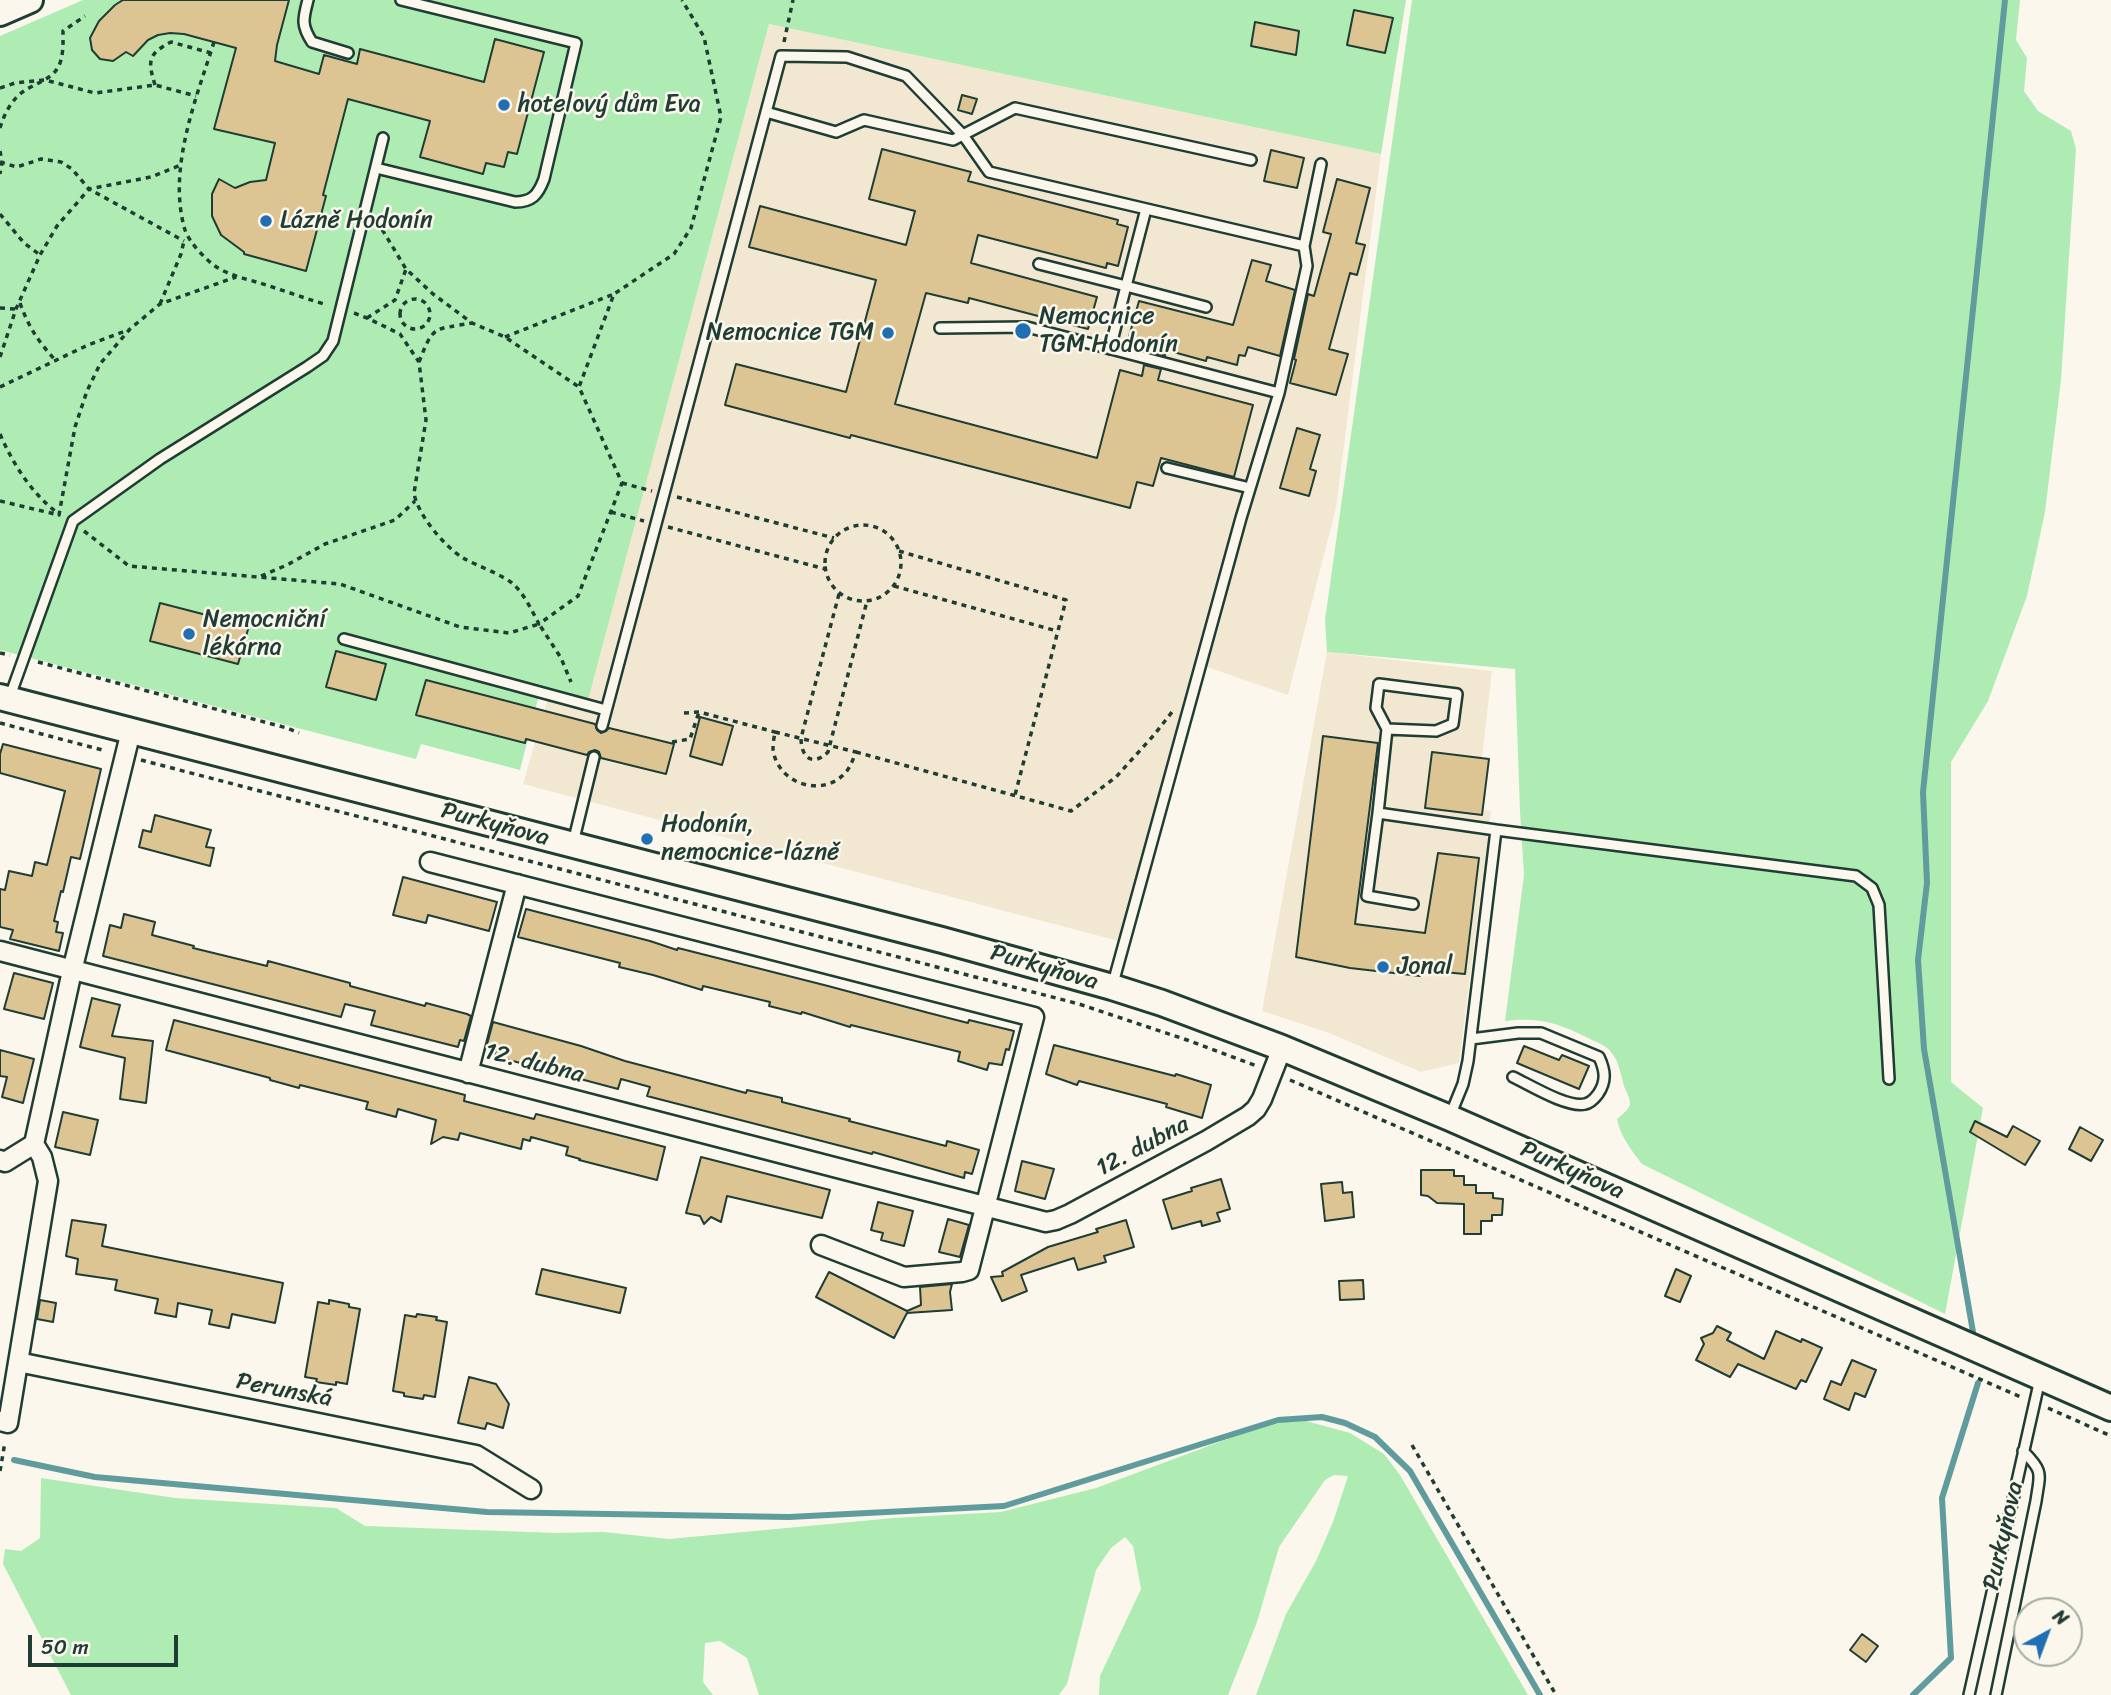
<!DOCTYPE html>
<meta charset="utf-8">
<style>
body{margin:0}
#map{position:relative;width:2111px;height:1695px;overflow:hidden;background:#fbf7ec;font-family:Sriracha,sans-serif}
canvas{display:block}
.north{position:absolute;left:2013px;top:1597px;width:70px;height:70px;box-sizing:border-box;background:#fbf7ec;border:2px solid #a3ada2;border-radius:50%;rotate:41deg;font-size:19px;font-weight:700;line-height:28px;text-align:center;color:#1f3d34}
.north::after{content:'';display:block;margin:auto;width:24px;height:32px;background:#1f6fb2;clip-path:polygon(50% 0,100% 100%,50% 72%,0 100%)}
.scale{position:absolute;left:28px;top:1635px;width:150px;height:32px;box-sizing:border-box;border:4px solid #1f3d34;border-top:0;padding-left:9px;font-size:21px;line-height:24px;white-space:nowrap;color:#1f3d34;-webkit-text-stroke:5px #fbf7ec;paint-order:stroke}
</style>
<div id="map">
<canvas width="2111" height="1695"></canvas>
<div class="north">N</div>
<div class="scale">50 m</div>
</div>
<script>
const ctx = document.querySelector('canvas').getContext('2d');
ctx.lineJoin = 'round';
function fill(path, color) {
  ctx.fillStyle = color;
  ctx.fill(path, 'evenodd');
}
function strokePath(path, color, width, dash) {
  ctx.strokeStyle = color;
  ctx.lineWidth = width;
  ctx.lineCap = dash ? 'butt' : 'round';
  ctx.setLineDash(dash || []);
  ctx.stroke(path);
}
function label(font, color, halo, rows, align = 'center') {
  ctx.font = font + ' Sriracha,sans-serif';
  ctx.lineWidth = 5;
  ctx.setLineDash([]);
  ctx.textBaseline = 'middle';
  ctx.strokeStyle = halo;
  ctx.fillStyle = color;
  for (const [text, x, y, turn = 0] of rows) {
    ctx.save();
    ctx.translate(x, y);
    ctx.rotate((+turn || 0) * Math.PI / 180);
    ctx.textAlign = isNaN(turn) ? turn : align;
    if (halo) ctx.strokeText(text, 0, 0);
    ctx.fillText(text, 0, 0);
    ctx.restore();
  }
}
fill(new Path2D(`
 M769,24l612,130 -45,354 -48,187 -81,-28 -77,277 -607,-160 38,-131 37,9z
 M1327,652l165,19 -10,87 7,1 -6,51 8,1 -32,252 -38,9 -92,-39 -67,-22z`), '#f2e8d1');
fill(new Path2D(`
 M83,0h1323l-25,154 -612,-130 -184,687 -47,-12 -18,71 -99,-26 -5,15 -416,-109v-614z
 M1412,0h608l-4,40 11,18 -3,33 14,20 33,20 5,18 -15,231 -16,132 -18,84 -39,105 -37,61v320l32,26 -38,206 -303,-150c-10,-13 -22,-28 -25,-45 4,-4 9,-7 12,-12 4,-7 -5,-17 -6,-25 -3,-11 -5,-22 -12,-30 -5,-7 -15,-10 -23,-14 -30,-15 -49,-21 -83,-17l19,-146 -4,-64 -5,-142 -188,-17 -2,-32z
 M1306,1421l44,12 34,21 16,21 128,220h-272l30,-81 30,-53 17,-39 15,-46 -14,-1 -9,5 -46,67 -22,75 -29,73h-129l1,-19 41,-87 -8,-43 -8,-9 -14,11 -15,22 -29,114 -8,11h-300l-12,-37 -27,-17 -15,2 -2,39 10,13h-642l-68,-131 2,-15 16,2 19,-13 1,-60 134,20 161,10 29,18 191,7 48,-1 65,7 225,-21 107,-6 95,-24 177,-66z`), '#afecb3');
strokePath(new Path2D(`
 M1973,1332l-49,-283 -6,-89 9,-77 -4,-91 82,-792
 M14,1460l81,17 392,35 302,5 215,-11 274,-86 44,-3 23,6 30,14 35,34 130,224
 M1913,1695l38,-37 -9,-160 36,-115`), '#609c9e', 6);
const building = new Path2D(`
 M123,0h166l-12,45 -2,16 44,13 5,-19 33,9 3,-15 124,33 11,-43 49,13 -27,102 -9,-2 -4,15 -18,-4 -3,11 -63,-17 10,-36 -82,-22 -25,96 3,1 -20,75 -62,-17v-2l-23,-17 -9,-19v-22l7,-15 16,9 15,-6 16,-2 9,-37 -61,-14 22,-81 -52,-14 -14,-1 -12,2 -10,5 -15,16 -7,-4 -13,9 -13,-2 -8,-9 -2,-12 9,-17 16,-16z
 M1354,10l39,8 -8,35 -38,-8z
 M1255,22l44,9 -3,24 -45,-9z
 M962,95l15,4 -5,15 -14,-4z
 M882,149l89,23 -3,9 150,39 -1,4 11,3 -10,39 -11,-3 -1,5 -128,-33 -7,28 126,34 -9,32 -119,-31 -1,5 -42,-10 -31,111 202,54 23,-88 22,6 2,-11 17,4 -3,11 95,25 -19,72 -73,-19 -8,28 -16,-4 -7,26 -279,-73 -1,3 -125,-33 11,-41 110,28 30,-112 -127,-33 11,-41 146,39 9,-34 -46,-12z
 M1271,150l33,8 -7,30 -33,-7z
 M1337,179l33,9 -14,55 9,2 -8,30 -7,-2 -21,76 19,5 -12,41 -46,-12 6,-23 -2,-1 14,-65 6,2 17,-62 -8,-2z
 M1252,260l19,5 -5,16 29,9 -15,66 -32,-9 -3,9 -6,-1 -2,10 -30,-8 -1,4 -40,-11 -1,6 -17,-5 1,-6 -21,-5 11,-39 94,24z
 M1297,428l23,7 -10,34 6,2 -7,25 -29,-8z
 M160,603l89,23 -11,38 -88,-23z
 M336,651l50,13 -10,36 -50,-13z
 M426,680l169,44 2,6 4,3 5,-2 3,-3 65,16 -8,30 -65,-16 -2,-6 -4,-2 -6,2 -2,3 -61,-16 -1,4 -109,-28z
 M700,717l33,9 -11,39 -32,-9z
 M1323,736l55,7 -23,181 70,9 13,-80 41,5 -14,116 -44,-4 -1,6 -70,-8 -54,-11z
 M3,744l98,25 -21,90 -9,-2 -8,35 -2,-1 -7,30 4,1 -2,10 7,1 -4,18 -49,-12 3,-9 -13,-3v-38l5,1 4,-19 23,5 3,-14 12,3 18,-74 -65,-18v-19z
 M1432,752l57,7 -7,56 -57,-7z
 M155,815l56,15 -5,17 8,1 -4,18 -71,-19 4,-17 8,2z
 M403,877l94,25 -8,29 -61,-16 -2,8 -33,-8z
 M526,909l124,32 27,9 1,-2 150,38 101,27 39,10 1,-3 45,11 -5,19 -3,-1 -4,16 -13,-2 -2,7 -29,-9 2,-9 -109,-27 -1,2 -48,-15 -1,2 -32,-8 1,-4 -67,-16 -1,4 -49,-15 -34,-8 1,-4 -102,-26z
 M124,914l31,8 -3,13 42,11 -1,2 74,18 1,-5 82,22v3l75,20 1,-3 41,11 4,2 -7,25 -4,-1 -2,7 -87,-22 4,-14 -30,-7 -4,13 -238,-61 7,-31 11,3z
 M14,973l39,10 -9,36 -40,-10z
 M92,998l28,7 -8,31 41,5 -7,62 -26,-4 5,-41 -45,-11z
 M174,1020l291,75 -1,6 70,18 2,-5 129,33 -8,33 -78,-20 1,-1 -14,-4 2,-8 -37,-10 -1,4 -7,-2 -2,10 -61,-16 -2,7 -15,-3 -12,7 5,-24 -38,-11 -2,8 -30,-8 2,-7 -68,-17 -1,3 -29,-8v-2l-104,-28z
 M493,1022l88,24 44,15 121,32 1,-3 35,8v4l68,17 -1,2 97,25 1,-5 32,9 -7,24 -7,-2 -1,6 -91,-26 -1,2 -27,-7 -198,-51 3,-9 -29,-8 -3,10 -124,-33 2,-6 -10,-2z
 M1054,1045l121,31 1,-2 35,11 -9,33 -36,-11 1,-3 -88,-23 -2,4 -31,-11z
 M1524,1046l35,14 3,-5 27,11 -10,23 -62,-26z
 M0,1050l34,9 -11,44 -21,-6 5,-20 -7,-1z
 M63,1112l35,8 -8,35 -35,-8z
 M1975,1121l32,16 6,-11 27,15 -15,24 -55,-33z
 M2080,1127l23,13 -12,21 -22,-12z
 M701,1157l129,33 -8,28 -95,-22 -6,26 -10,-5 -7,7 -4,-8 -14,-3z
 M1022,1161l32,8 -9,30 -30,-8z
 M1421,1170h33v6h10v9h12v8h17v5l10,1 -1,16h-10v6h-11v13h-17v-30l-27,-1 -9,-7 -7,-1z
 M1221,1179l9,30 -13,4 3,8 -18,5 -1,-5 -29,8 -9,-29 29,-9 -1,-3z
 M1342,1182l1,11 9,-1 2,25 -29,4 -4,-37z
 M878,1202l35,9 -9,35 -23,-6 2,-7 -12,-3z
 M948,1219l21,6 -9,32 -21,-5z
 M72,1220l34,5 -4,21 181,37 -8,40 -43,-9 -3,14 -20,-4 3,-14 -34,-7 -2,14 -21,-4 3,-14 -43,-9 2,-10 -41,-6 2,-15 -12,-3z
 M1126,1220l8,27 -30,9 2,6 -28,8 -4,-12 -53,17 6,16 -25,10 -11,-24 12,-1 -1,-4 46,-25 50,-15 -2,-3z
 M542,1269l84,19 -6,25 -84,-19z
 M1676,1269l15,7 -11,26 -15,-6z
 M829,1272l78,39 14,-6 -1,-18 32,-3 -2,8 2,18 -45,3 -13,25 -78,-41z
 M1363,1280l1,19 -24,1 -1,-19z
 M40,1300l16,3 -3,19 -16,-3z
 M329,1300l20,4v3l11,2 -13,75 -11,-2v3l-20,-3 1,-3 -12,-2 13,-75 11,2z
 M417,1314l20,3 -1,3 11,2 -12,75 -11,-2 -1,4 -19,-3v-3l-11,-2 12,-76 11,2z
 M1717,1326l14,7 -4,7 37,19 12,-28 25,11 1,-3 20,9 -16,34 -5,-2 -5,9 -58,-25 -8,13 -34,-17 8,-16 -3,-6 12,-5z
 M1852,1360l24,10 -11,27 -10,-4 -6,17 -25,-11 7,-18 10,4z
 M469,1377l27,7 13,20 -6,24 -16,-5 -2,6 -27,-6z
 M1862,1634l16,12 -12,16 -16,-12z`);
fill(building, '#ddc593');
strokePath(building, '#1f3d34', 2);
const lane = new Path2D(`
 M308,0c-5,19 -7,25 4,42l36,11
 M766,112l70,20 28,-12 89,20 62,-32 236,52
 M376,168l139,34c17,0 23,-7 29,-23l32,-136 -175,-43
 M1039,264l87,22 20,-77
 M940,328l87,-1 252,66 -38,125 -129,469
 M1110,349l16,-63 80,21
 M1279,393l28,-127 -3,-20
 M1167,468l83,20
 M344,639l262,71
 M9,699l64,-178 87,-62 147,-92 16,-11 10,-15 50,-203
 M602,726l179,-670 66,1 59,19 57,59 26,37 315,74 17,-82
 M1378,813l9,-84 49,2 17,-7 4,-30 -78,-10 -3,24 11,21
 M1496,830l360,46 16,12 7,17 10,174
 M573,843l21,-86
 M1413,904l-46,-8 11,-83 118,17 -28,231 -5,23 -13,32
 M1471,1039l47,-6h23l58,24c6,13 8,24 -1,37 -3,4 -7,9 -13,10 -18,4 -55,-19 -72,-27
 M1969,1695l71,-316
 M1996,1695l40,-194c4,-28 8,-29 -13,-50`);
const street = new Path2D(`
 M430,862l604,155 -65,253 -7,2 -58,5 -83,-32
 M0,951l1046,271 10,-2 14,-6 136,-73 42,-25 8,-7 6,-10 20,-51
 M468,1073l49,-189
 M34,1144l38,-173 59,-240
 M0,1160l5,2 29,-18 8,13 6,24 -40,242 -8,-2
 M18,1362l458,93 55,34`);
const secondary = new Path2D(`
 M0,13l30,-13
 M0,697l942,243 170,47 50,16 120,45 168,70 661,290`);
strokePath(lane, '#1f3d34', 14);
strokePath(street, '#1f3d34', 23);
strokePath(secondary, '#1f3d34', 30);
strokePath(new Path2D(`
 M214,42c-18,57 -47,128 -29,188 4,12 20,29 30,36 13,9 31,13 45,17 22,7 44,15 67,22
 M784,42l9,-42
 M155,85c-7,-23 -8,-31 16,-43l40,11
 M0,88l15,-5 30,-3 50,13 60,-8 41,11
 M0,128c4,-14 12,-29 24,-37 10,-7 26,-11 33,-22 7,-10 6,-27 6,-38l22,-15
 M0,151l2,11 -2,12
 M0,162l17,5 24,-8 20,3 11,7 17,20 95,52
 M0,214l24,29 16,12
 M377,221l29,48 27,25 39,29 33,14 74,50
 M400 314a15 15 0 1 1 30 0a15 15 0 1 1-30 0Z
 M20,303c9,25 18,38 36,58
 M160,304l21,-50 3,-13
 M0,308l15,1
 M354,313l13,5 33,16 19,28 7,58 -12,73c3,21 31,54 49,65 14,8 36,15 49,25 12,10 20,28 27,41l39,-28 44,-113 -43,-96 35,-93 60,-40 17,-26 30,-111 -17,-80 -22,-37
 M367,318l28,-18 11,-31
 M505,337l109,-43
 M0,357l16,-48 24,-54 17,-29 32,-37 62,-12 30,-12
 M419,362c15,-38 14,-32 53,-39
 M0,387l88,-42 40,-15
 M0,434c14,32 32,60 60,81
 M622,483l30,8
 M677,497l157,41
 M0,501l59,14 16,-88 12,-36 13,-27 30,-35 30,-25 76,-27
 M611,512l33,9
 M825 563a38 38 0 1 1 76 0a38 38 0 1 1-76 0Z
 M668,527l157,42
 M84,531l45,35 211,18 120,43 49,6 30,-9 22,34 10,24
 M899,551l167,49 -51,195
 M261,576l26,-11 38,-21 70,-24 20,-19
 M894,586l163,45
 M839,594l-38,144c0,20 12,29 27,14l39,-151
 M0,653l10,2
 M38,662l249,66 12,5
 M684,713l15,-1 76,20
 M0,723l106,28
 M775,732l81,20c-3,7 -5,14 -10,20 -23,27 -69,12 -73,-23 0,-5 1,-12 2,-17z
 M672,742l18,-3 9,-27
 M856,752l215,59 45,-34 38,-42 18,-23
 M141,760l938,244 108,36 70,26
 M1290,1080l731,317
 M2048,1408l63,28
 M1412,1445l144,250
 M0,1471l5,-29`), '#1f3d34', 3.5, [5, 5]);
strokePath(lane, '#fbf7ec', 9);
strokePath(street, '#fbf7ec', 18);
strokePath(secondary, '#fbf7ec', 24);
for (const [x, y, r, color] of [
 [504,105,7,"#1f6fb2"],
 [266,221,7,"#1f6fb2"],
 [1023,331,9,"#1f6fb2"],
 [888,333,7,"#1f6fb2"],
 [189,634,7,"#1f6fb2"],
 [647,839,7,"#1f6fb2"],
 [1383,967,7,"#1f6fb2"]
]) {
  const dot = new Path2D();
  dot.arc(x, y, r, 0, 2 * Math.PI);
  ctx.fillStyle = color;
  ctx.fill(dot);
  strokePath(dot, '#fbf7ec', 2.5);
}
label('24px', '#1f3d34', '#fbf7ec', [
 ["hotelový dům Eva",518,105],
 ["Lázně Hodonín",280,221],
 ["Nemocnice",1039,317],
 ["TGM Hodonín",1039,345],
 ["Nemocnice TGM",874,333,"right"],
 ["Nemocniční",203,620],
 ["lékárna",203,648],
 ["Hodonín,",661,825],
 ["nemocnice-lázně",661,853],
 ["Jonal",1397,967]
], 'left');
label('24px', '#1f3d34', '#fbf7ec', [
 ["Purkyňova",495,825,15],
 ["Purkyňova",1044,968,16],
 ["12. dubna",534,1064,14],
 ["12. dubna",1143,1147,-28],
 ["Purkyňova",1572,1171,24],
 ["Perunská",284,1391,11],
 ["Purkyňova",2004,1536,-77]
]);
</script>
